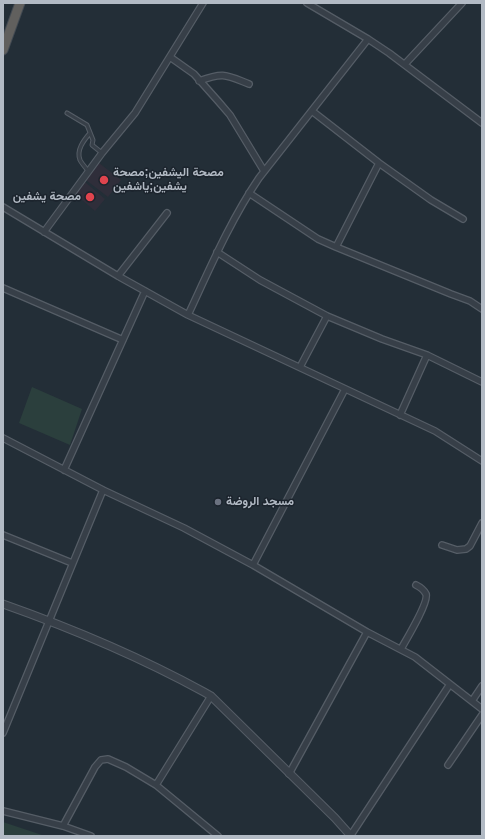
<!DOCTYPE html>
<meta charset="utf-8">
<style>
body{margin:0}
#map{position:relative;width:485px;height:839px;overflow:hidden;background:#232e37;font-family:Arial,sans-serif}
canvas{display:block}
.frame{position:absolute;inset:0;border:4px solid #b2bac4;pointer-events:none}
</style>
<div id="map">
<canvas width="485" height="839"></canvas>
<div class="frame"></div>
</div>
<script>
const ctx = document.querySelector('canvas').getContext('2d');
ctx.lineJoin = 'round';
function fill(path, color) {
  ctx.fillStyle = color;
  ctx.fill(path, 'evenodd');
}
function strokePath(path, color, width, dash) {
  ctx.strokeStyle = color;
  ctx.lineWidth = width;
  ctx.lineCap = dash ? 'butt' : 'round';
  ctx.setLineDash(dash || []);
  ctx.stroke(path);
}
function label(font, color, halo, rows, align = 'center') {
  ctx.font = font + ' Arial,Vazirmatn,sans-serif';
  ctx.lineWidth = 3;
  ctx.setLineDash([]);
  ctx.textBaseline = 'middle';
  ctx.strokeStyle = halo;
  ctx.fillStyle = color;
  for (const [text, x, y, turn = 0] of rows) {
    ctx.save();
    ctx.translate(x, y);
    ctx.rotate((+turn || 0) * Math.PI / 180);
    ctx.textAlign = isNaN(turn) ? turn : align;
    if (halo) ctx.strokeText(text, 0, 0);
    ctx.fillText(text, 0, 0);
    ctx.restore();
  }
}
fill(new Path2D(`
 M99,163l22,17 -13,17 -22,-17z
 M85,182l20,17 -10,12 -20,-17z`), '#2f2e3a');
fill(new Path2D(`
 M32,387l50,22 -12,36 -51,-22z
 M3,822l42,14h-42z`), '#2b3f3d');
const service = new Path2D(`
 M67,113l20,12 6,15 -1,5 10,8
 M88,171c-2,-3 -6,-7 -8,-11 -4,-10 4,-20 10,-27`);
const minor = new Path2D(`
 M307,3l61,36 21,14 93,70
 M170,57l24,17 24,27 12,14 34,56
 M405,64l57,-61
 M199,81c25,-9 27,-6 50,3
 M312,111l67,52 52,37 32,19
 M249,193l69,46 18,8 115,47 19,7 12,8
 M3,207l115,69 70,39 247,116 47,30
 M44,232l58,-79 33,-40 68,-110
 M336,247l43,-84
 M217,252l43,28 67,36 55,23 45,16 55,27
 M118,276l49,-63
 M3,288l120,52
 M188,315c22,-47 42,-94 71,-137l109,-139
 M300,367l27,-51
 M400,415l27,-60
 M3,438l100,52 81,38 69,37 114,67 48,25 67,52
 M64,470l81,-179
 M3,535l69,28
 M442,545l15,5 9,-1 4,-3 12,-23
 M253,565l92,-176
 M401,649c5,-9 28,-47 25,-55 -2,-4 -6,-7 -10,-9
 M472,701l10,-15
 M3,733l100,-243
 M448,765l34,-50
 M289,774l78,-142
 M156,785l55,-89
 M3,811l60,15 28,10
 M63,826l32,-59 6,-7 7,-1 18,8 30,18 62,51
 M351,835l99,-151`);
const tertiary = new Path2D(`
 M3,604c68,24 137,53 201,88l7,4 124,122 16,18`);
const trunk = new Path2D(`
 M3,50l17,-47`);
strokePath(service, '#555d66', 5);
strokePath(minor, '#555d66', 8);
strokePath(tertiary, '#555d66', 9);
strokePath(trunk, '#424a53', 11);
strokePath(service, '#373f48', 3);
strokePath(minor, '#373f48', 5.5);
strokePath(tertiary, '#373f48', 7);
strokePath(trunk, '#61605e', 9);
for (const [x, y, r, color] of [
 [104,180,5,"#e0444e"],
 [90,197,5,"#e0444e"],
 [218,502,4,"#6b7280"]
]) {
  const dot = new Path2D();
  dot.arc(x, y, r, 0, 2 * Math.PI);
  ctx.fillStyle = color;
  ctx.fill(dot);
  strokePath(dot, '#1c242d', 1.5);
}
label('bold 12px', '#b2bac4', '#1c242d', [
 ["مصحة اليشفين;مصحة",113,173],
 ["يشفين;ياشفين",113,187],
 ["مصحة يشفين",81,197,"right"],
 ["مسجد الروضة",226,502]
], 'left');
</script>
